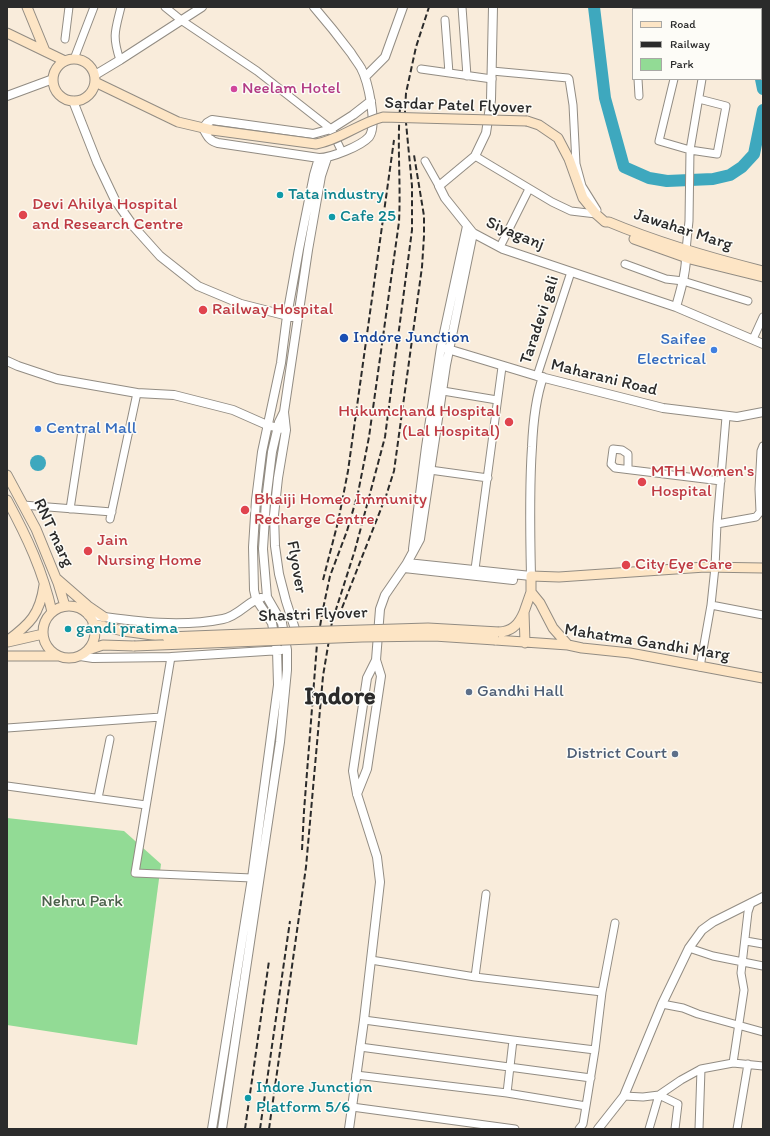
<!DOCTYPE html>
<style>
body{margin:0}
#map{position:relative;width:770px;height:1136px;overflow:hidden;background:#f9ecdb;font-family:Itim,sans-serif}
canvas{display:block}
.frame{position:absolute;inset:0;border:8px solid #2b2b2b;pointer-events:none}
.legend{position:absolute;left:632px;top:8px;width:130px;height:72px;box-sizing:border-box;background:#fdfcf7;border:1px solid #a9a8a5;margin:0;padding:5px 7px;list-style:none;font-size:12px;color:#2b2b2b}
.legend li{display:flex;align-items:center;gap:8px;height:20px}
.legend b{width:20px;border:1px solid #a9a8a5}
</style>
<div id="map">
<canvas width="770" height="1136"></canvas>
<div class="frame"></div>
<ul class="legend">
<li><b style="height:5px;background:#fde5c5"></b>Road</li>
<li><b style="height:5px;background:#2b2b2b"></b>Railway</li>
<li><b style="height:11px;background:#92db95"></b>Park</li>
</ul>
</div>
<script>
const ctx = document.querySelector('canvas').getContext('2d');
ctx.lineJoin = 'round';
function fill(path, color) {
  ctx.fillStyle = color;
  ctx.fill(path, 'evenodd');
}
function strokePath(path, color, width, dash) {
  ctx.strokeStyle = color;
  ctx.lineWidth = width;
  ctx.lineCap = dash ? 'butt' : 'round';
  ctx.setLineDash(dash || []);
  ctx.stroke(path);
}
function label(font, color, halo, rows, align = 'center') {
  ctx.font = font + ' Itim,sans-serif';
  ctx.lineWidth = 3;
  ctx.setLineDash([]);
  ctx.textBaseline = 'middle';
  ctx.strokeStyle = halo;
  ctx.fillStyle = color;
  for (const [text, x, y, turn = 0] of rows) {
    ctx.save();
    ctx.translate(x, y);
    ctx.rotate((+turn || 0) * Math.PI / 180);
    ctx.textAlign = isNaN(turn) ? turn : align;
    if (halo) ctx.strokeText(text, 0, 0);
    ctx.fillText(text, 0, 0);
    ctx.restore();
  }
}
fill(new Path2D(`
 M7,818l117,13 37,33 -24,181 -130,-20z`), '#92db95');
fill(new Path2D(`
 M30 463a8 8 0 1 1 16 0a8 8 0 1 1-16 0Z`), '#3ea8be');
strokePath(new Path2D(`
 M594,7l11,91 19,69 25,11 18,3 46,-2 17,-4 12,-8 12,-13 9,-44
 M761,24l2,-5
 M761,79l2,10`), '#3ea8be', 12);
const minor = new Path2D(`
 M165,7l16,13 76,51 74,58 11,23
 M462,7l5,69
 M720,9l1,-2
 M445,20l4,53
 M65,39l4,-32
 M74,59l20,-52
 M120,60c-8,-24 -5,-29 1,-53
 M421,69l71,10
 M492,71l76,7 1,1 4,26 3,59 6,22 15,24
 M638,79l1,17
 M674,79l-15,62 31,9 27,4 9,-48 -27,-7
 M475,156l77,46 19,9 25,3
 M425,161l14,25
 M500,247l29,-58
 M686,250l3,-29 1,-71 12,-71
 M625,264l41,15 17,2 65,20
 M753,339l10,-22
 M537,376l34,-104
 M443,391l54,9
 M628,469v-15l-6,-4 -9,-1 -2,15 4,4 106,13
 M430,470l58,8
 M23,505l89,7
 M70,509l12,-78
 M110,519l27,-126
 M717,524l39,-7 4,-5 -1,-23 2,-38 2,-5
 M475,569l27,-202
 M711,605l52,10
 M171,657l-36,216 117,5 5,1
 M700,667l11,-62 4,-38 2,-43 9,-107
 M7,728l154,-11
 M7,786l139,19
 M98,798l12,-59
 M746,941l17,3
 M689,948l24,8 50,10
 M371,960l104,17 127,15
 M475,977l11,-83
 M662,1004l21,4 15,6 65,18
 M364,1020l149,20 82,10
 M360,1047l231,31
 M733,1063l11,-73 -3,-17 7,-61 3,-9
 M356,1075l151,18 79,13 9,-56 7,-58 13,-69
 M507,1093l6,-53
 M624,1096l19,1 16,-2 22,-15 20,-11 32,-6 30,3
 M352,1107l163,22
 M579,1129l4,-5 3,-18
 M649,1129l10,-34 19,9 -3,25
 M699,1129l2,-60
 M737,1129l11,-65`);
const tertiary = new Path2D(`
 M314,7c13,15 25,30 37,46 3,5 7,10 10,15 7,13 17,57 8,69 -8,9 -38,21 -50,21l-101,-15c-9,-2 -11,-8 -15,-15l4,-5 5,-3 101,14 18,-5 22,-14 18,-14
 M493,7l-2,93 -5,33 -11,23 -36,30 6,12 28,35 30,16 173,58 87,37
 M95,75l25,-15 82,-53
 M365,77l20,-20 18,-50
 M7,96l46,-17
 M73,101l24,61 18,38 19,27 26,29 38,30 43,18 51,13
 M676,307c5,-18 11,-37 10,-56
 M441,347l96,29 126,32 74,9 26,-5
 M7,361l11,5 39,13 80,14 37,2 59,15 34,15 19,5
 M284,412l2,18 -8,48 -4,37 1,31 4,28 7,27 10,31
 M413,549l13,-102 15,-100 26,-121
 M407,563l124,13c-1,-43 -2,-86 1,-129 1,-23 3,-47 11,-70
 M404,568l109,12
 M88,615c45,6 90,13 135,4 16,-3 26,-19 38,-21
 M80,656l13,2 78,-1 110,-7
 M357,794l10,-25 14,-93 -5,-16 4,-51 5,-14 22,-32 13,-24 26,-174 27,-132
 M212,1129l40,-251 26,-193 -1,-35 -5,-27 -16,-24 -2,-9 -1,-43 3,-47 6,-48 19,-89 6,-47 12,-67 15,-74 5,-17
 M222,1129l58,-387 7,-72v-20l-5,-27 -15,-26 -4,-48 3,-48 6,-49 7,-30 5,-10 24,-162 13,-74 6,-18
 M349,1129l15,-109 16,-138 -3,-25 -20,-63 -4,-23 14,-93 9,-18
 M598,1129l26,-33 38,-92 27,-56 13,-18 11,-8 50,-25`);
const secondary = new Path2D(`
 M27,7l18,44
 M7,33l58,28
 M53 80a21 21 0 1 1 42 0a21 21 0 1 1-42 0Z
 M95,82l83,40 34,8
 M527,121l12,4 19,13 11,21 14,39 13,16 9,8h4c50,21 102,36 154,49
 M634,239l56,20 73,18
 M7,475l29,54 22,54 7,23
 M7,500c20,37 36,71 45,112
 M57,579l31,27 16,11
 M531,592l9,11 13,25 15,17
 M43 632a26 26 0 1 1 52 0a26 26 0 1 1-52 0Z
 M93,624l30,7 44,6
 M499,632c13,0 20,-8 25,-20
 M495,640l73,5 14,3 48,5 133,25
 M7,641c23,-17 33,-27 37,-56
 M8,642l35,-8
 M525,643l-1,-31 7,-20v-16l28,1 146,-10 58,1
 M88,650l15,-5 31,1
 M7,656h51`);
strokePath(minor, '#928c83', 9);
strokePath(tertiary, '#928c83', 10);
strokePath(secondary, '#928c83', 11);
strokePath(minor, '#fff', 7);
strokePath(tertiary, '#fff', 8);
strokePath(secondary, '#fde5c5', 9);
strokePath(new Path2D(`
 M323,580l15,-58 10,-51 46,-331
 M342,608l44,-112 8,-25 28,-204 2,-31v-20l-10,-61
 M302,850l2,-39 13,-167 6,-35 7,-33 17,-45 11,-38 11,-56 30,-215c2,-39 -2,-76 1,-114
 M245,1129l24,-168
 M260,1129l30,-208
 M269,1129l37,-262 17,-191 9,-54 23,-72 30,-113 27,-207v-44l-7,-74 1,-19 10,-46 13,-40`), '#2b2b2b', 2, [6, 3]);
const secondaryBridge = new Path2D(`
 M212,130l104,14c24,-4 43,-21 67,-27l144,4
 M167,637l129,-5 132,-4 71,4
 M134,646l228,-9 72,-1 61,4`);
strokePath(secondaryBridge, '#928c83', 11, []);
strokePath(secondaryBridge, '#fde5c5', 9);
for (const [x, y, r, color] of [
 [234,89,4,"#d1479c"],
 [280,195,4,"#0f9aa8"],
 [23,215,5,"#e0444e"],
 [332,217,4,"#0f9aa8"],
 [203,310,5,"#e0444e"],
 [344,338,5,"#1a4fb4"],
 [714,350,4,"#3f7fe0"],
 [509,422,5,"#e0444e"],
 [38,429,4,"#3f7fe0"],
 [642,482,5,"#e0444e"],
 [245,510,5,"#e0444e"],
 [88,551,5,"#e0444e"],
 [626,565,5,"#e0444e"],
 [68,629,4,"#0f9aa8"],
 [469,692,4,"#5c6f8a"],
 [675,754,4,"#5c6f8a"],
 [248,1098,4,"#0f9aa8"]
]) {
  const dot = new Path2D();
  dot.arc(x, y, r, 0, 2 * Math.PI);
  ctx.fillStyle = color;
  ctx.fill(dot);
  strokePath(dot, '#fdfcf7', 1.5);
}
label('17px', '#b23c85', '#fdfcf7', [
 ["Neelam Hotel",242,89]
], 'left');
label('17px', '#2b2b2b', '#fdfcf7', [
 ["Sardar Patel Flyover",458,106,2],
 ["Jawahar Marg",683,230,18],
 ["Siyaganj",515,234,23],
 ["Taradevi gali",540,320,-72],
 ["Maharani Road",604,378,14],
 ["RNT marg",53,533,65],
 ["Flyover",296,567,80],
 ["Shastri Flyover",313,615,-2],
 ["Mahatma Gandhi Marg",647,643,9]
]);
label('17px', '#0d838f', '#fdfcf7', [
 ["Tata industry",288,195],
 ["Cafe 25",340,217],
 ["gandi pratima",76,629],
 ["Indore Junction",256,1088],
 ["Platform 5/6",256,1108]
], 'left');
label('17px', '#be3a42', '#fdfcf7', [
 ["Devi Ahilya Hospital",32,205],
 ["and Research Centre",32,225],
 ["Railway Hospital",212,310],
 ["Hukumchand Hospital",500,412,"right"],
 ["(Lal Hospital)",500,432,"right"],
 ["MTH Women's",651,472],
 ["Hospital",651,492],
 ["Bhaiji Homeo Immunity",254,500],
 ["Recharge Centre",254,520],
 ["Jain",97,541],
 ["Nursing Home",97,561],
 ["City Eye Care",635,565]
], 'left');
label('17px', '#164399', '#fdfcf7', [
 ["Indore Junction",353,338]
], 'left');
label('17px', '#366cbe', '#fdfcf7', [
 ["Saifee",706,340],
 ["Electrical",706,360],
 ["Central Mall",46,429,"left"]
], 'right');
label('17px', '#4e5e75', '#fdfcf7', [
 ["Gandhi Hall",477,692],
 ["District Court",667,754,"right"]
], 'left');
label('17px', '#4a604b', '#fdfcf7', [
 ["Nehru Park",82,902]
]);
label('bold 25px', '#2b2b2b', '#fdfcf7', [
 ["Indore",340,698]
]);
</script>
